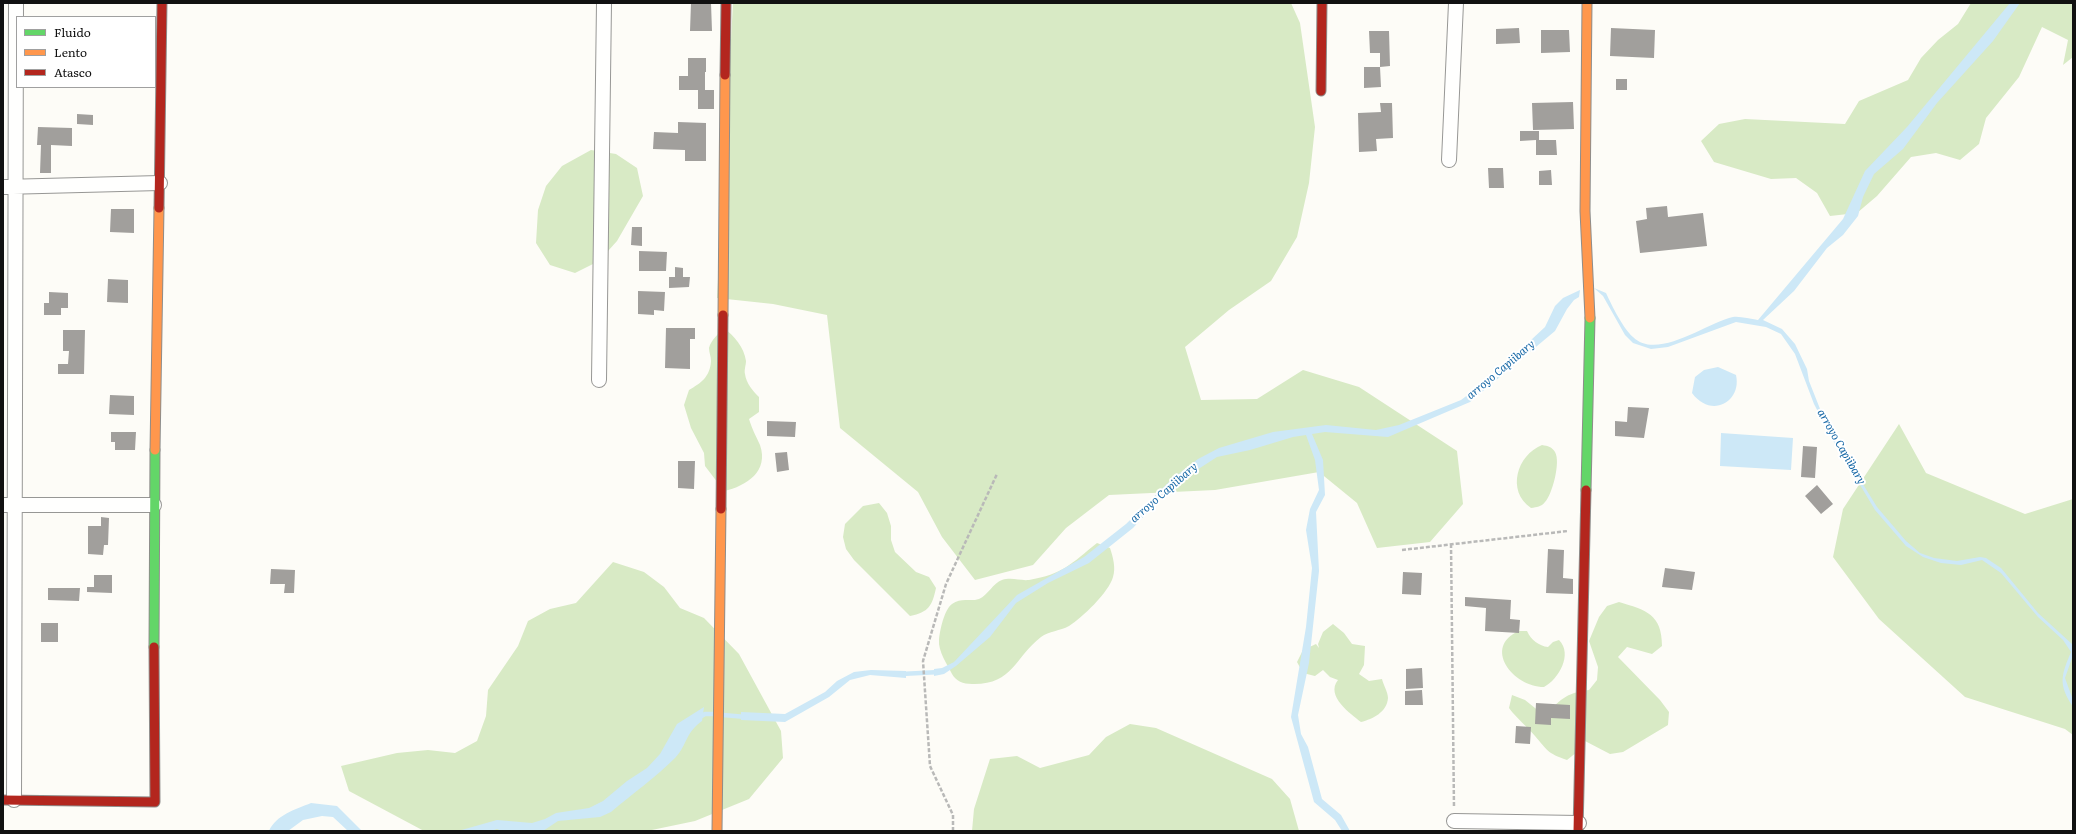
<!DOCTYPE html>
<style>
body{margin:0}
#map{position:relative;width:2076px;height:834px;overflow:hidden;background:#fdfcf7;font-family:Literata,serif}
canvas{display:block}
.frame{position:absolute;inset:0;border:4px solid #111;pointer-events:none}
.legend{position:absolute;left:16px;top:16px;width:140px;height:72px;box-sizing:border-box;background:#fff;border:1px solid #a0a0a0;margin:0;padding:5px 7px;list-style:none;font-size:12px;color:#111}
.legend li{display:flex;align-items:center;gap:8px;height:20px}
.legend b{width:20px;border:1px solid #a0a0a0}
</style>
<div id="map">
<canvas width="2076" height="834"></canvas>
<div class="frame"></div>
<ul class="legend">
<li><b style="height:5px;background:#63d668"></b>Fluido</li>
<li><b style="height:5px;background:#ff974d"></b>Lento</li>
<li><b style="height:5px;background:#b3261e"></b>Atasco</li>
</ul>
</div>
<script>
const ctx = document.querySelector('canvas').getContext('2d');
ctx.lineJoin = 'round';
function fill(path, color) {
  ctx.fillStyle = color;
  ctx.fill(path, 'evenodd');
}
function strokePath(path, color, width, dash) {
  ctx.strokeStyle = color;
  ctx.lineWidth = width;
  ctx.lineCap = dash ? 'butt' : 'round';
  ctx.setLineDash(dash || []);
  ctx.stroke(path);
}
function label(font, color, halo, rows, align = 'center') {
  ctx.font = font + ' Literata,serif';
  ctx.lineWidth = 4;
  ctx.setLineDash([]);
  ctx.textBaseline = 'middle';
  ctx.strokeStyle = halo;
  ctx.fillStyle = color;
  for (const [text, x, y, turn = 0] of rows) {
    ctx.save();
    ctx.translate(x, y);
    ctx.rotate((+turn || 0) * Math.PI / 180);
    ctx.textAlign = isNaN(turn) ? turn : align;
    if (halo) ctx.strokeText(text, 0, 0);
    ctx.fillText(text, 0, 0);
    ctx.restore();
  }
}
fill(new Path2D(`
 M733,3h558l9,20 15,104 -6,56 -12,54 -26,44 -42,29 -44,37 16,53 56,-1 46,-29 56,17 98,64 6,53 -33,38 -53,6 -20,-45 -38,-31 -104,18 -106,5 -43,33 -33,37 -58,15 -33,-43 -24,-45 -78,-64 -13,-113 -54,-11 -56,-6z
 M1971,3h102v54l-10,8 5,-25 -26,-13 -23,50 -33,41 -7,26 -19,16 -24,-7 -25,4 -34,39 -20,17 -27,3 -13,-23 -21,-15 -25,1 -57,-17 -13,-21 18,-17 26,-5 100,5 14,-23 49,-21 13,-22 17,-18 20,-16z
 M591,150l25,4 21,14 6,28 -26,45 -18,20 -24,12 -25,-8 -14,-22 2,-33 8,-24 16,-20z
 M724,328c10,8 20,19 22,33 0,4 -2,9 -1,13 1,9 8,17 14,23v15l-10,7c3,10 7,17 11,26 9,26 -13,41 -36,46l-19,-25 -1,-13 -13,-25 -7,-23 5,-15c12,-7 21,-13 22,-29 0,-4 -2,-9 -2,-13 2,-8 10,-15 15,-20z
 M1899,424l27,49 99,41 48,-15v236l-8,-6 -100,-32 -86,-78 -46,-62 10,-48z
 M1542,445c6,1 10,2 13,7 6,10 -3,43 -10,50 -4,5 -8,5 -14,6 -25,-17 -14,-53 11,-63z
 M879,503l8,10 4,13v14l4,12 21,20 13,5 7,11c-4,18 -7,24 -26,28l-56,-56 -8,-11 -3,-12 2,-13 18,-18z
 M1097,543l13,5c3,9 6,20 3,29 -4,15 -31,41 -44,49 -9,5 -20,5 -28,11 -27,21 -28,48 -69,47 -9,0 -16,-3 -20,-10 -5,-10 -14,-23 -13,-34 1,-10 5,-30 13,-36 9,-7 18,-2 27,-5 9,-4 14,-16 23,-19 10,-3 18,1 27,0 34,-6 42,-16 68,-37z
 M613,562l31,10 20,15 16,21 24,10 35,36 42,77 2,27 -34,41 -54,22 -48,10h-223l-75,-40 -8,-25 56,-13 31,-3 27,3 22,-12 9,-25 2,-26 30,-44 10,-25 22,-12 26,-6z
 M1619,602c27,8 43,12 43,44l-10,8 -25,-7 -9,10 42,43 9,12 -1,13 -45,27 -13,2 -25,-13 -8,11 -10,8c-20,-7 -19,-9 -32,-24 -8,-10 -18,-17 -26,-28l3,-13 13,5 20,16c15,-16 20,-23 44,-26l8,-10 1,-13 -9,-26 10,-24 8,-11z
 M1333,624l11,9 8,11 13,2 -1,19 -5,9 10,7 13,-2c1,5 6,13 6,19 -1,14 -15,21 -27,24 -10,-8 -36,-26 -23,-42l-8,-3 -7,-7 -8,6 -12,-3 -6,-11 6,-12 13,-6 3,4 -1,-4 5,-12z
 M1519,631h8c4,9 12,15 21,16l5,-5 6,-2c14,14 0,39 -15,47 -31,0 -62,-40 -25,-56z
 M1130,724l26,4 116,51 18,20 9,32h-327l2,-22 16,-50 27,-3 23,12 49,-13 17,-18z`), '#d8eac5');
fill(new Path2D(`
 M2010,3h10l-27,38 -56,62 -34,46 -29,25 -11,23 -5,19 -15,19 -16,13 -33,43 -31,29 19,9 13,15 12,25 2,12 17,43 51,83 29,34 14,12 14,5 23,3 23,-4 6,1 15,10 37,45 34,31 1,11 -8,23 8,22v7c-15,-23 -12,-31 -2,-55l-8,-12 -25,-23 -37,-44 -19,-13 -21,5 -20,-2 -18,-6 -17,-11 -31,-36 -28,-47 -7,-9 -26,-50 -19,-50 -14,-20 -15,-7 -30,-5 -68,25 -17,2 -18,-6 -8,-8 -22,-39 -9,-8 12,5c6,13 17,35 27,44 24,24 73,-14 100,-20 7,-1 17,2 25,3l85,-101 22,-48 42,-44z
 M1580,290l-1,7 -5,3 -7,9 -12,22 -85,71 -82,35 -63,-5 -13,2 11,26 2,35 -9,17 3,59 -10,92 -11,52 3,19 7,13 14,52 19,16 9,16h-8l-7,-11 -21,-18 -23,-85 15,-90 6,-59 -6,-38 4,-21 9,-19 -4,-30 -9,-25 -13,2 -43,13 -33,7 -31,20 -28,24 -25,27 -44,35 -41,20 -32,20 -26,34 -34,29 -12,8 -10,2v-7l8,-1 12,-6 63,-67 67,-38 42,-33 46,-45 26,-20 21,-11 54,-16 53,-7 50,5 23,-5 62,-25 28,-21 56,-52 10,-21 8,-8z
 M1718,367l18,8c6,27 -25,44 -44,18l3,-16 9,-7z
 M1721,433l72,5 -2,32 -71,-4z
 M871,670l35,1v7l-36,-3 -20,5 -21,17 -44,25 -44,-2v-8l44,2 40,-22 12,-11 17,-9z
 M704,707l-2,14c-17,12 -14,23 -27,37 -19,19 -43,36 -64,54l-11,5 -42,4 -15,10h-41l-5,-2 -6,2h-33l39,-11 35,3 13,-4 11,-6 33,-5 14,-7 24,-20 20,-13 13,-14 17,-30z
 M311,803l26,3 25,25h-14l-15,-14 -11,-1 -19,4 -15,11h-19c7,-16 27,-22 42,-28z`), '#cde8f7');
strokePath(new Path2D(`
 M901,674l39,-2
 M723,715l23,2
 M698,718l7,-4h9`), '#cde8f7', 4.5);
fill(new Path2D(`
 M691,3h20l1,28h-22z
 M1519,28l1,15 -24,1v-15z
 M1611,28l44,2 -1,28 -44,-2z
 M1541,30h28l1,22 -29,1z
 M1369,31h20l1,35 -10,1 1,20 -17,1v-21h16v-14h-10z
 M688,58h18v14h-8h7v18h9v19h-16v-19h-19v-14h9z
 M1616,79h11v11h-11z
 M1573,102l1,27 -41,1 -1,-27z
 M1380,103h12l1,35 -17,1 1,12 -18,1 -1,-39 23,-1z
 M77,114l16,1v10l-16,-1z
 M678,122l28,1v38h-21v-11l-32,-1 1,-17 24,1z
 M38,127l34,1v18l-21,-1v28h-11l1,-28h-4z
 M1520,131h19v9h17l1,15h-21v-15l-16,1z
 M1488,168h15l1,20h-15z
 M1551,170l1,15h-13v-14z
 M1667,206l1,11 35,-4 4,33 -67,7 -4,-32 11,-2 -1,-11z
 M111,209h23v24l-24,-1z
 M632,227h10v19l-11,-1z
 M639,251l28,1 -1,19h-27z
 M675,267l8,1v9h7l-1,10 -20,1v-11h6z
 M108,279l20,1v23l-21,-1z
 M638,291l27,1 -1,19 -10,-1v5l-16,-1z
 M49,292l19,1v15h-7v7h-17v-12h5z
 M666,328h29v11h-5v30l-25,-1z
 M63,330h22l-1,44h-26v-10h10l1,-13h-6z
 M110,395l24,1v19l-25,-1z
 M1628,407l21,1 -5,30 -29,-2v-15l12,1z
 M767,421l29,1 -1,15 -28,-1z
 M111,432h25l-1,18h-20v-8h-4z
 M1803,446l14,1 -2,31 -14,-1z
 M787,452l2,18 -12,2 -2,-19z
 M678,461h17l-1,28 -16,-1z
 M1817,485l16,19 -12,10 -16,-18z
 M101,517l8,1 -1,27h-4l-1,10 -15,-1v-28h13z
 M1548,549l16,1 -1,28 10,1v15l-27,-1z
 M1665,568l30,4 -3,18 -30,-3z
 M271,569l24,1 -1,23h-10l1,-9h-15z
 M1403,572l19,1 -1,22 -19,-1z
 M94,575h18v18l-25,-1v-5h7z
 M48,588h32l-1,13 -31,-1z
 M1465,597l46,3 -1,19 10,1 -1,13 -34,-2 1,-23 -21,-2z
 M41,623h17v19h-17z
 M1422,668l1,20 -17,1v-20z
 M1422,690l1,15h-18v-14z
 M1536,703l34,2v14l-19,-1v7l-16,-1z
 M1516,726l15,1 -1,17 -15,-1z`), '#a19f9c');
const street = new Path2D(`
 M1449,160l7,-157
 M3,187l157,-4
 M599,380l5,-377
 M3,505h151
 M14,800l2,-797
 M1454,821l125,2`);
const fast = new Path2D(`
 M1586,490l4,-172
 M154,647l1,-197`);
const slow = new Path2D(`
 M1587,3l-2,208 5,107
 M723,315l2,-240
 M155,450l4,-242
 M717,831l4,-322`);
const jam = new Path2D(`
 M725,75l1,-72
 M1321,91l1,-88
 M159,208l3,-205
 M721,509l2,-194
 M3,800l152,2 -1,-155
 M1578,831l8,-341`);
strokePath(street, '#979795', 16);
strokePath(fast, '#8e8d8b', 11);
strokePath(slow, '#8e8d8b', 11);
strokePath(jam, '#8e8d8b', 11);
strokePath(new Path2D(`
 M1451,544l3,264
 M1402,550l166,-19
 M953,831v-16l-23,-49 -7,-105 23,-77 51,-110`), '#b9b9b8', 2.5, [4, 2]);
strokePath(street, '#fffffe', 14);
strokePath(fast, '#63d668', 9);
strokePath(slow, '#ff974d', 9);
strokePath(jam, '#b3261e', 9);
label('italic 11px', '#1768a6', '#fff', [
 ["arroyo Capiibary",1501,370,-40],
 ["arroyo Capiibary",1841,447,60],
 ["arroyo Capiibary",1164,493,-41]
]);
</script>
